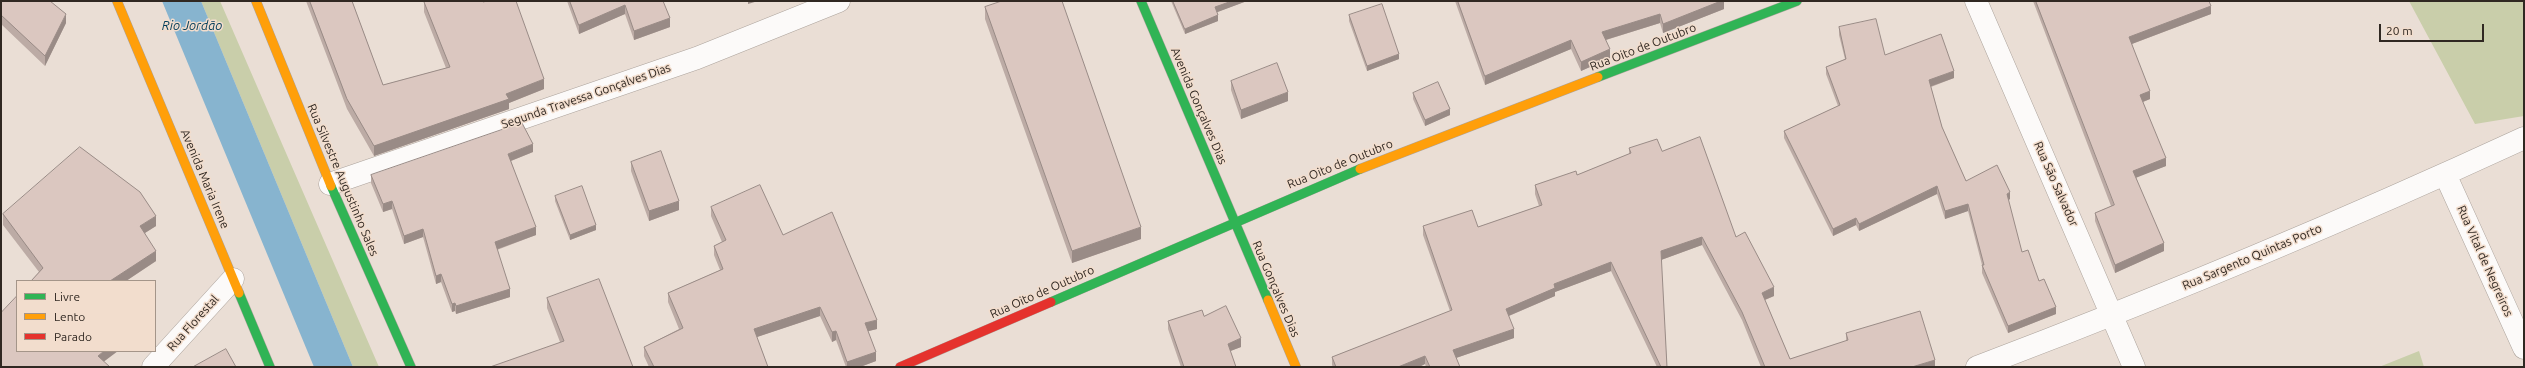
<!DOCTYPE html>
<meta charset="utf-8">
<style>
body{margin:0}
#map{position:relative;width:2525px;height:368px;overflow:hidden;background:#eaded5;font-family:Ubuntu,sans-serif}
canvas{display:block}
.frame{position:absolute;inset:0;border:2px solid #302822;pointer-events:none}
.legend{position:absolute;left:16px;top:280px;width:140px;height:72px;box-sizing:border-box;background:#f2ddcd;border:1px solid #a49589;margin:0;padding:5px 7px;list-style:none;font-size:12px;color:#302822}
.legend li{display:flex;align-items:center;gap:8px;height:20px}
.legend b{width:20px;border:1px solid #a49589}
.scale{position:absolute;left:2379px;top:24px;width:105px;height:18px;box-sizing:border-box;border:2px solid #302822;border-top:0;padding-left:5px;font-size:12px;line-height:14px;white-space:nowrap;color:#302822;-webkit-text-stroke:3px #f2ddcd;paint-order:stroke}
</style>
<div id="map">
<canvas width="2525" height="368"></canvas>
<div class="frame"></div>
<ul class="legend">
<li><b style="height:5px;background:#30b455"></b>Livre</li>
<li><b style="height:5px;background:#ff9f0a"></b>Lento</li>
<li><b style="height:5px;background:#e5322d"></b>Parado</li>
</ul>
<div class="scale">20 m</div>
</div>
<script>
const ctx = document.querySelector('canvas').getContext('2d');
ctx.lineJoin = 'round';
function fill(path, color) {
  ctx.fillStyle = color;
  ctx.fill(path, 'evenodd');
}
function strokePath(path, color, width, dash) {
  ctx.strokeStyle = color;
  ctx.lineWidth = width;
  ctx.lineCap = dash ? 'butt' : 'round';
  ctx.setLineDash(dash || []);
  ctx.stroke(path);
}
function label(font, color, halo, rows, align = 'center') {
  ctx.font = font + ' Ubuntu,sans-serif';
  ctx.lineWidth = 3;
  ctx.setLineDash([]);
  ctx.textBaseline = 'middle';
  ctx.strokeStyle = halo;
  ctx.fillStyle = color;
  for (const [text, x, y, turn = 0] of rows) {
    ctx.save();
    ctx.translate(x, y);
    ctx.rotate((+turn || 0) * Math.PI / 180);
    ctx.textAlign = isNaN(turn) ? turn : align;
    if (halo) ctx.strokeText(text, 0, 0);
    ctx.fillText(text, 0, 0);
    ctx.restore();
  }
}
fill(new Path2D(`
 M201,1h19l159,366h-26z
 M2409,1h115v115l-49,8z
 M2419,351l5,16h-45z`), '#c9ceaa');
fill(new Path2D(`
 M162,1h39l152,366h-39z`), '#87b4cf');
const street = new Path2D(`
 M1976,1l158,366
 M2445,174l79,174
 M330,184l367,-126 142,-57
 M153,367l80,-88
 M1977,367c185,-70 367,-146 547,-229`);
const fast = new Path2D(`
 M1141,1l127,299
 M1598,77l199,-76
 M331,186l80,181
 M239,293l31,74
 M1051,302l309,-133`);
const slow = new Path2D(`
 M117,1l122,292
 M256,1l75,185
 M1360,169l238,-92
 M1268,300l28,67`);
const jam = new Path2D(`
 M900,367l151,-65`);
strokePath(street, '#aca39c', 23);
strokePath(fast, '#aca39c', 10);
strokePath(slow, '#aca39c', 10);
strokePath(jam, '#aca39c', 10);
strokePath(street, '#fcfaf9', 22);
strokePath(fast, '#30b455', 9);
strokePath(slow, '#ff9f0a', 9);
strokePath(jam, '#e5322d', 9);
fill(new Path2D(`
 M1,1l65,22 -21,43 -44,-42z
 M306,1h46l31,84 63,-17 -22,-56v-10l120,87 -35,14v6l-135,47 -27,-47z
 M567,1h96l7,26 -36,13 -9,-26 -46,20z
 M1171,1h76l-30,11 1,9 -33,13z
 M1455,1h269v8l-61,24 -3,-10 -54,17 4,18 -29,13 -10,-22 -86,36z
 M2033,1h176l2,13 -79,30 18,55 -7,3 23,64 -30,11 28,74 -49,22 -20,-52v-8l16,-7z
 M985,7l156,232 -69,24 -87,-244z
 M1349,15l50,44 -32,12 -18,-50z
 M1839,27l46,28 69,23 -23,9 11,40 24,54 44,18 -2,1 14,52 17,29 17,33 -48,19 -26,-60v-8l-14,-54 -23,8 -8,-25 -78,37 -3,-6 -23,11 -49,-98v-7l54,-25 -12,-32v-7l19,-8 -6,-24z
 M1231,81l57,20 -47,18 -10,-29z
 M1413,93l37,22 -25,11 -12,-27z
 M1629,148l33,3 74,86 38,59 -9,4 25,59 56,-18v-8l89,34h-174l-19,-47 -40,-75 -41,15 6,107h-10l-46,-96 -56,21v4l-46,20 5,22 -58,20 4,9h-34l-1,-3 -6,3h-86l-1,-2v-8l118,-46 -27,-76v-9l55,1 61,-21 -4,-12v-9l42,-10 52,-21z
 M533,152l-22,9 25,74 -39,15 13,47 -54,17 -1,-3 -3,1 -11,-30 -5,2 -13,-47 -19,7 -12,-35 -9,3 -12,-29v-8z
 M631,162l48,48 -30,11 -18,-50z
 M555,196l41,34 -26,10 -15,-39z
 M711,207l72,28 94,94 -9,2 8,30 -16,6h-14l-10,-27 -4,2 -12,-26 -63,21 11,30h-119l-5,-11v-9l35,-18 -11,-27v-9l52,-23 -6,-15v-9l8,-4 -11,-26z
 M3,214l153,12 -11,7 11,28 -30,20h-95l8,-9 -36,-47z
 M547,298l86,69 -73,-25 -13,-34z
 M1204,316l37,31 -11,4 6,16h-55l-13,-38v-8z`), '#bcaba5');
fill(new Path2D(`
 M748,1h10l-10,3z
 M1232,1h15l-32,12v-6z
 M1721,1h3v8l-61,24v-9z
 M625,5v9l-46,20v-9z
 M2211,6v8l-82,31v-8z
 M66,14v9l-21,43v-10z
 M1660,14v9l-58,18v-9z
 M1218,15v6l-33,13v-5z
 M670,18v9l-36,13v-9z
 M1571,40v9l-86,36v-9z
 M1610,49v9l-29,13v-9z
 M1399,54v5l-32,12v-5z
 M1954,71v7l-25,9v-7z
 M544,79v10l-35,14v6l-135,47v-10z
 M2150,91v8l-10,4v-8z
 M1288,92v9l-47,18v-9z
 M1450,109v6l-25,11v-6z
 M533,144v8l-25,10v-8z
 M2166,158v8l-33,13v-8z
 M1937,186v8l-78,37v-7z
 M2010,192v7l-3,2v-7z
 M392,201v8l-9,3v-8z
 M679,201v9l-30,11v-10z
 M1968,204v7l-23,8v-8z
 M156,216v10l-16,10v-10z
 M1856,218v7l-23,11v-7z
 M596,225v5l-26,10v-5z
 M536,227v8l-41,15v-8z
 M1141,227v12l-69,24v-12z
 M423,229v8l-19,7v-8z
 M1702,237v8l-41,15v-9z
 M2164,243v8l-49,22v-8z
 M156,251v10l-30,20h-16z
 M1611,262v9l-56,21v4l-49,21v-8l48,-25z
 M441,274v8l-5,2v-8z
 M1774,287v9l-12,5v-8z
 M510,289v8l-54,17v-8z
 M455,303v8l-3,1v-8z
 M820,307v9l-66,22v-9z
 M2056,307v7l-48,19v-7z
 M877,320v9l-12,3v-9z
 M1514,329v9l-61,21v-9z
 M836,331v9l-4,2v-10z
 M1241,338v9l-13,5v-8z
 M104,351h14l-20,15v-10z
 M876,352v9l-16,6h-13v-5z
 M1425,356v8l-6,3h-21z
 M1935,360v7h-23z`), '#998b86');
const building = new Path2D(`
 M1,1h49l16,13 -21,42 -44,-41z
 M310,1h42l31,84 67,-18 -26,-65 2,-1h57v1l4,-1h29l28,78 -38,15 3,5 -135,47 -27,-47z
 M570,1h93l7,17 -36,13 -9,-26 -46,20z
 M1002,1h60l79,226 -69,24 -87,-244z
 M1173,1h59l-17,6 3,8 -33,14z
 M1458,1h263l-58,23 -3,-10 -58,18 8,17 -29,13 -10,-22 -86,36z
 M2036,1h173l2,5 -82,31 21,54 -10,4 26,63 -33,13 31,72 -49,22 -20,-52 19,-8z
 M1382,4l17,50 -32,12 -18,-51z
 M1876,19l9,36 56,-21 13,37 -25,9 13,47 24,54 31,-16 13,27 -3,2 15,58 6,-2 11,31 5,-2 12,28 -48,19 -26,-61h2l-16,-61 -23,7 -8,-25 -78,38 -3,-6 -23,11 -49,-98 56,-26 -14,-38 20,-8 -7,-32z
 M1277,63l11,29 -47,18 -10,-29z
 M1438,82l12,27 -25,11 -12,-27z
 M522,123l11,21 -25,10 28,73 -41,15 15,47 -54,17 -1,-3 -3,1 -11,-30 -5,2 -13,-47 -19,7 -12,-35 -9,3 -12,-29z
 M1700,137l36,100 9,-5 29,55 -12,6 28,66 58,-19 -2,-7 74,-22 15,49 -23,7h-147l-23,-55 -40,-75 -41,14 6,116h-6l-50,-105 -57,22 1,4 -49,21 8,20 -61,21 7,17h-30l-5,-11 -27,11h-62l-4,-10 120,-47 -29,-84 49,-16 6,17 64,-22 -7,-20 41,-14 1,4 54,-22 -2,-5 28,-9 5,12z
 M80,147l60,45 16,24 -16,10 16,25 -46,30h-79l12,-13 -40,-54z
 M661,151l18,50 -30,10 -18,-49z
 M760,185l23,50 49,-23 45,108 -12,3 11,29 -29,10 -11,-31 -4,1 -12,-25 -66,22 14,38h-114l-10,-20 39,-19 -15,-35 55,-24 -9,-23 12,-6 -15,-33z
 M582,186l14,39 -26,10 -15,-39z
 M599,279l34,88h-143l74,-26 -17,-43z
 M17,296v55h87l-6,5 12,11h-109v-54z
 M1226,306l15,32 -13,6 8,23h-52l-16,-46 34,-11 2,6z
 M226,349l10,18h-43z`);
fill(building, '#dbc7c0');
strokePath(building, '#998b86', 1);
label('12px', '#302822', '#f2ddcd', [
 ["Rua Oito de Outubro",1643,47,-21],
 ["Segunda Travessa Gonçalves Dias",586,96,-19],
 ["Avenida Gonçalves Dias",1199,106,67],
 ["Rua Oito de Outubro",1340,164,-22],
 ["Avenida Maria Irene",205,179,67],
 ["Rua Silvestre Augustinho Sales",343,180,67],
 ["Rua São Salvador",2056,184,66],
 ["Rua Sargento Quintas Porto",2252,257,-23],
 ["Rua Vital de Negreiros",2485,261,66],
 ["Rua Gonçalves Dias",1276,289,67],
 ["Rua Oito de Outubro",1042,292,-24],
 ["Rua Florestal",193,323,-48]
]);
label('italic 13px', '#003c59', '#f2ddcd', [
 ["Rio Jordão",192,26]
]);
</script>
